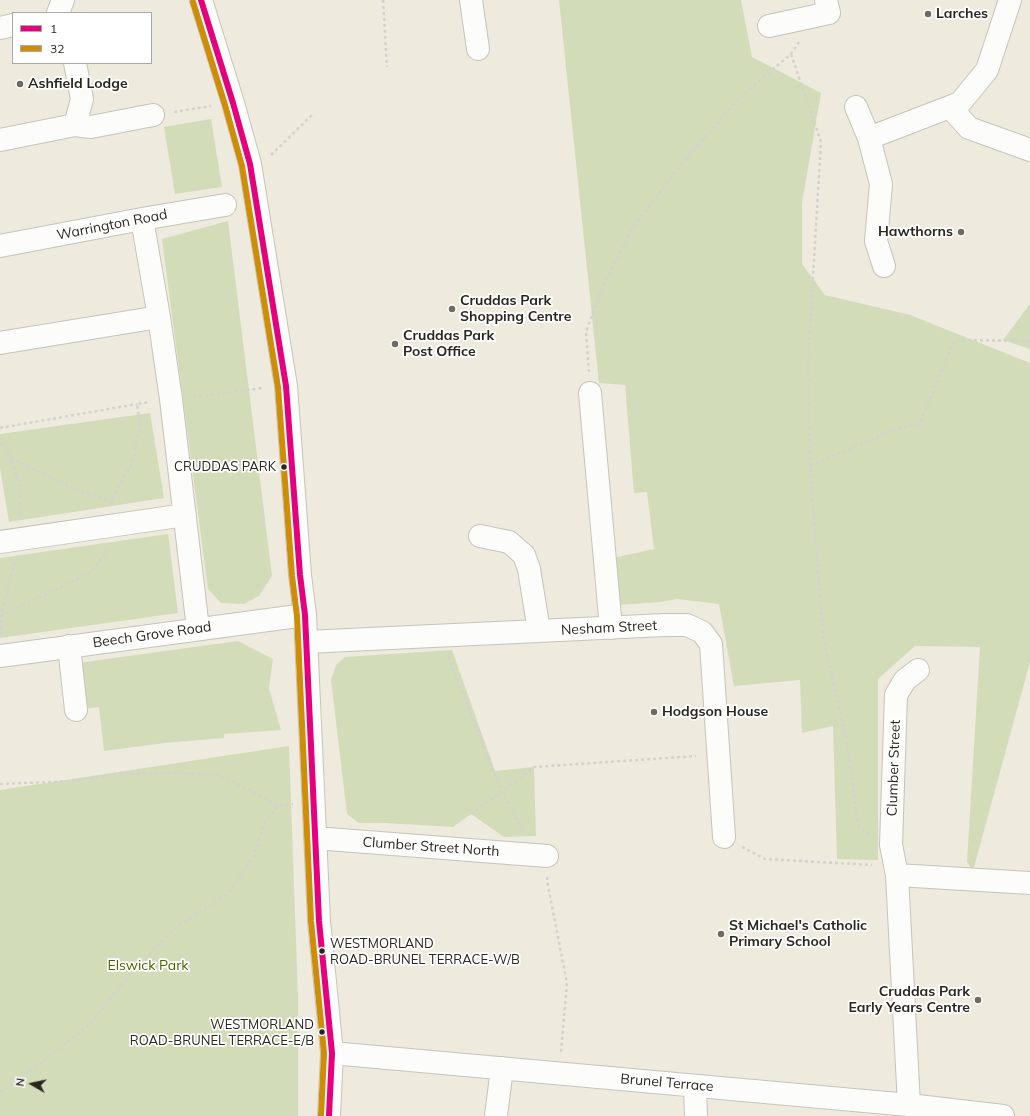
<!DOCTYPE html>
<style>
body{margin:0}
#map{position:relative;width:1030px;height:1116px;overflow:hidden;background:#eeeadd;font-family:Mulish,sans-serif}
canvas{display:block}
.legend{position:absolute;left:12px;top:12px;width:140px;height:52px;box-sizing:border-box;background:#fff;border:1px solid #aaa9a5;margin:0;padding:5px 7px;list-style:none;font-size:12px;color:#2a271f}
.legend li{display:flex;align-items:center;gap:8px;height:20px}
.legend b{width:20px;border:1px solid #aaa9a5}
.north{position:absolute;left:12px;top:1064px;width:40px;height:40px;-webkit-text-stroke:3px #fff;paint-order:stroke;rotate:279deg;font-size:11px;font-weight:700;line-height:16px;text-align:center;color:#2a271f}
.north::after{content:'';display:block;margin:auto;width:14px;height:18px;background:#2a271f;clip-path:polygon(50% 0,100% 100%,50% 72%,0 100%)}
</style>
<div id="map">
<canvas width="1030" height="1116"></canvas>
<ul class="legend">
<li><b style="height:5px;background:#e5007d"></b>1</li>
<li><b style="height:5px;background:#ce8d06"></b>32</li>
</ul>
<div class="north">N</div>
</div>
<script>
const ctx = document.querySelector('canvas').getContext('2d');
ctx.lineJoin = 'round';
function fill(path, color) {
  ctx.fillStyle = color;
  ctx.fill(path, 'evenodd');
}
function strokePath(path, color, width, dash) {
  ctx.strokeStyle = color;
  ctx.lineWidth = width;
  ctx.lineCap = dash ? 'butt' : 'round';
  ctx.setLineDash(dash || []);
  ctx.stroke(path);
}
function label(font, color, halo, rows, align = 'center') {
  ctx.font = font + ' Mulish,sans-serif';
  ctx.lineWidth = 3.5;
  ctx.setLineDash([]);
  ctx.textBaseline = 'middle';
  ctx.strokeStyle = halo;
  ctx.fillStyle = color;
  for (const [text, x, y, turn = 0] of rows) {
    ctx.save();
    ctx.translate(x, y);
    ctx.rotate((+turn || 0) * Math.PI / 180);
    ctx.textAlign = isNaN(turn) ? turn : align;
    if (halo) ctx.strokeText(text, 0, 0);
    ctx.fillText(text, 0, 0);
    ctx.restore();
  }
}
fill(new Path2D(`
 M559,0h182l11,57 69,36 -19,110v61l23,31 85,20 120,48v299l-57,209 -6,-9 13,-215 -65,-1 -37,33v181l-41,-1 -4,-133 -31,7 -2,-53 -66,6 -15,-82 -42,-5 -17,3 -41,3 -6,-47 41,-9 -7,-57 -13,1 -9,-108 -26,-2z
 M211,119l11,68 -47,7 -11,-67z
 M228,221l44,355 -13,20 -15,8 -23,-1 -13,-14 -46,-350z
 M1030,304v45l-27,-9z
 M150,413l14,85 -155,24 -9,-54v-34z
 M168,534l10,79 -178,25v-80z
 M238,641l35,18 -4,29 12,42 -57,4v4l-59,5 -61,8 -5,-44 -31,4 -5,-46z
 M452,650l43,121 39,-4 2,69 -32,1 -33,-23 -18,13 -67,-4h-27l-12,-9 -16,-134 5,-15 9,-8z
 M289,746l9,251v119h-298v-326z`), '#d3dcb9');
const minor = new Path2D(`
 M201,0l32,103 17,61 36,222 14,189 5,40 14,306 13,132 -3,63
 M471,0l7,49
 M58,13l5,-13
 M769,26l60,-13 -3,-13
 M0,28l13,-3
 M856,107l13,31
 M950,107l19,21 61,22
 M75,125l7,-26 -7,-36
 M0,140l75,-15 16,2 62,-12
 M142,219l17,98 12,82 27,230
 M0,246l142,-27 83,-14
 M884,266l-8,-25 5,-57 -12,-46 91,-35 27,-33 23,-70
 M0,343l159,-26
 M590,393l21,235
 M480,536l29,6 15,13 5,14 10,62
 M0,542l185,-27
 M306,642l359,-17h22l15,7 9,12 13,193
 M69,646l7,64
 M0,656l305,-41
 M315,838l232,18
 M897,875l-6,-30 5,-150 9,-15 13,-10
 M332,1053l577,52 94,11
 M695,1086l1,30
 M909,1105l-12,-230 133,8
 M496,1116l6,-48`);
strokePath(minor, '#c6c3b9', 24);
strokePath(new Path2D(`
 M383,0l4,67
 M791,54l30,88 -13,218 2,106 13,171 23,101 12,87 11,10
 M174,112l37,-6
 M271,155l41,-40
 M589,372l-3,-40 14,-39 33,-66 43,-56 60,-70 55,-47 8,-12
 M193,397l70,-9
 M0,428l137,-24
 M0,444l5,-1 15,43v31
 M11,458l76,36 24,7
 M810,466l81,-35 29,-8 34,-83 76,1
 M112,504l-1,-3 22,-40 7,-37 -3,-20 13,-2
 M1,616l90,-44 15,-19 1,-5
 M1,635v-19l14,-54
 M448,657l54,135 21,40
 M0,784l72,-3 46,-7 63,-1 38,2 31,15 28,16
 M471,814l31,-22 32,-25 162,-11
 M742,847l23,12 107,6
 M547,877l1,9 19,97 -6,69
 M0,1092l29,-20 59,-46 39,-48 48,-50 53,-35 26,-37 9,-30 15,-20 15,-2`), '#d3d2cf', 2.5, [3, 3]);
strokePath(minor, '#fcfcfa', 22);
strokePath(new Path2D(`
 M201,0l32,103 17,61 36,222 14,189 5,40 14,306 13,132 -3,63`), '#e5007d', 6);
strokePath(new Path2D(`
 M193,2l32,103 17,61 36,221 14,189 5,40 14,305 13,132 -3,63`), '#ce8d06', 6);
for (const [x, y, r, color] of [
 [928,14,4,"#6f6b62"],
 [20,84,4,"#6f6b62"],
 [961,232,4,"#6f6b62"],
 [452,309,4,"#6f6b62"],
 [395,344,4,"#6f6b62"],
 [284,467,3.5,"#2a271f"],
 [654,712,4,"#6f6b62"],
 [721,934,4,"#6f6b62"],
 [322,951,3.5,"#2a271f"],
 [978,1000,4,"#6f6b62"],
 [322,1032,3.5,"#2a271f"]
]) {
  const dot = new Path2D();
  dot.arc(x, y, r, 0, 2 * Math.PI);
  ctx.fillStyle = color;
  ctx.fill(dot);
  strokePath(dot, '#fff', 1.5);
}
label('13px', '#2a271f', '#fff', [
 ["CRUDDAS PARK",276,467],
 ["WESTMORLAND",330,944,"left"],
 ["ROAD-BRUNEL TERRACE-W/B",330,960,"left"],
 ["WESTMORLAND",314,1025],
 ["ROAD-BRUNEL TERRACE-E/B",314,1041]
], 'right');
label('bold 14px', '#2a271f', '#fff', [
 ["Larches",936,14],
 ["Ashfield Lodge",28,84],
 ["Hawthorns",953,232,"right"],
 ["Cruddas Park",460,301],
 ["Shopping Centre",460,317],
 ["Cruddas Park",403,336],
 ["Post Office",403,352],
 ["Hodgson House",662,712],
 ["St Michael's Catholic",729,926],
 ["Primary School",729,942],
 ["Cruddas Park",970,992,"right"],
 ["Early Years Centre",970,1008,"right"]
], 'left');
label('14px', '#2a271f', '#fff', [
 ["Warrington Road",112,225,-11],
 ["Nesham Street",609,628,-3],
 ["Beech Grove Road",152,635,-8],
 ["Clumber Street",894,768,-88],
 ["Clumber Street North",431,847,4],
 ["Brunel Terrace",667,1083,5]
]);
label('14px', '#4a6200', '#fff', [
 ["Elswick Park",148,966]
]);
</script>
